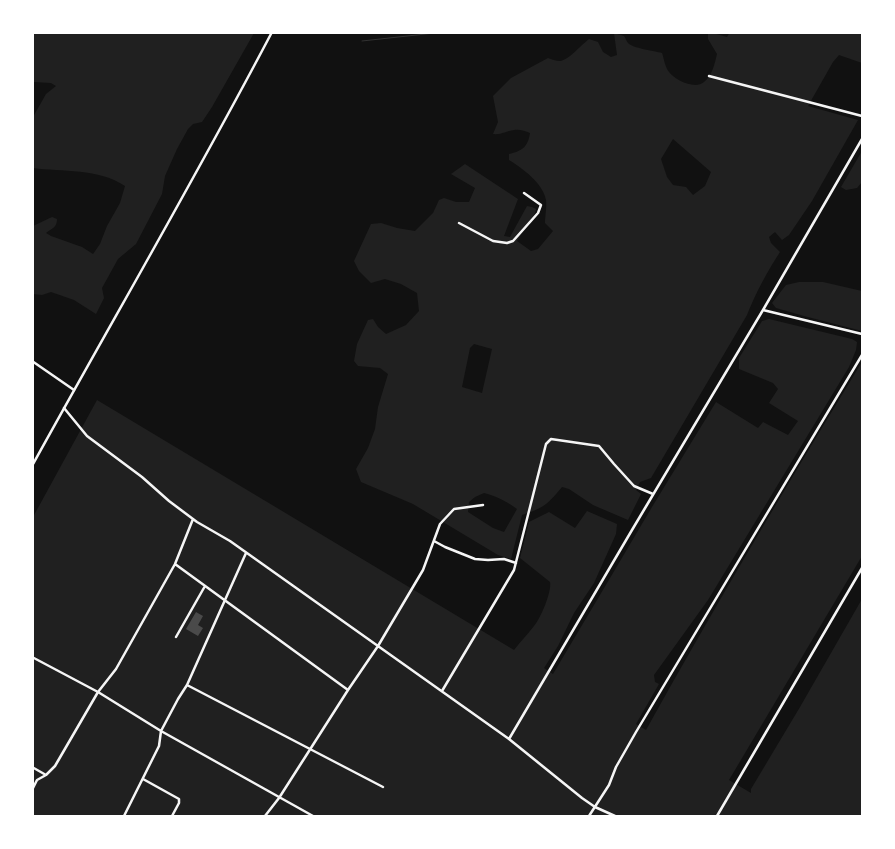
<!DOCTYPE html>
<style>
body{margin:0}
#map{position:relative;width:895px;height:849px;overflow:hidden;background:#111;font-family:"Exo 2",sans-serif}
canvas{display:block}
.frame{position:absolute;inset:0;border:34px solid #fff;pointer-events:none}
</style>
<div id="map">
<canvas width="895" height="849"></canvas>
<div class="frame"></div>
</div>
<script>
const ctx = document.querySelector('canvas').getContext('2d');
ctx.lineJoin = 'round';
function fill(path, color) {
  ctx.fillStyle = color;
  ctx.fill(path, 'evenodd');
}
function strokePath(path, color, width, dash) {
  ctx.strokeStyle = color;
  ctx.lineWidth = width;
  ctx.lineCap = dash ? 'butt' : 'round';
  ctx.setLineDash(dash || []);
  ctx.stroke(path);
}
fill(new Path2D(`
 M33,32l221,1 -42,74 -10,15 -9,2 -5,5 -11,20 -12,27 -3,18 -26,50 -18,15 -16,29 2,10 -8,16 -22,-14 -23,-8 -9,3 -9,-1v-68l19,-9 5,2c0,9 -5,9 -11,14l5,3 31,11 11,7 7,-10 7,-18 13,-23 5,-17c-26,-18 -63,-14 -92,-18v-51l13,-23 10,-8 -5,-3 -17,-1 -1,1z
 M730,32l132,1v30l-23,-8 -6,7 -25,44 50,14 -46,81 -23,34 -7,5 -7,-8 -6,5 2,6 9,9c-13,20 -24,40 -33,63l-96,163 -11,4 -4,8 5,4 -13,26 -35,-15 -24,-16 -7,-2c-14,17 -18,21 -40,28l-11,44 -13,-4 -85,-51 -52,-22 -5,-13 12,-21 7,-19 3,-22 10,-33 -8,-6 -22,-2 -4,-5 3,-17 11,-24 5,-1 5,8 8,7 20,-9 13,-14 -2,-18 -16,-9 -16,-5 -14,4 -12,-12 -5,-10 17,-37 10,-1 16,5 18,3 18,-18 6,-13 5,-2 12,4h13l6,-14 -24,-14 14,-10 53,35 -14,37 6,1 17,-31 5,1 4,2 -1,4 -18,28 14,10 7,-2 15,-18 -8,-8c0,-7 2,-16 1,-23 -3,-17 -24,-32 -37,-40v-6c13,-3 19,-7 21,-21 -5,-2 -10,-4 -16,-3 -8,1 -13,5 -21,4l5,-12 -5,-26 18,-18 37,-20c3,1 8,3 12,3 9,-1 21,-16 29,-22l9,3 5,10 8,5 6,-2 -3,-22 10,3c2,2 2,5 4,7 4,5 26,8 34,10 2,6 3,14 7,19 6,8 26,18 35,10 8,-6 11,-19 13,-28l-9,-15v-6h5l14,4zM673,139l38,33 -6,14 -12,9 -7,-8 -13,-2 -6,-8 -6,-18zM474,344l18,5 -10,44 -20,-6 8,-39zM484,493c12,3 24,9 33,16l-13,23 -11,-4 -25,-16 1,-10 6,-5z
 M862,151v31l-5,6 -11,2 -5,-3z
 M799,282h24l39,9v40l-58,-15 -28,-8 -4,-5 14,-18z
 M769,319l83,20 5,3 -1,8 -7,17 -141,233 -54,75 1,7 4,2 -23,40 10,6c69,-124 142,-247 216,-368v194l-133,224 22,13v-4l49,-82 62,-108v217h-829v-299l64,-117 417,250c6,-8 14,-16 20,-24 7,-8 18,-35 16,-44l-30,-24 9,-36 20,-10 26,16 12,-17 30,13 -1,10 -22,49 -20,30 -16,33 -14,22 9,6 60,-101 39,-66 64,-105 42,26 5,-6 25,13 10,-14 -29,-18 9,-14 -5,-6 -34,-14v-11l23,-37z`), '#202020');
strokePath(new Path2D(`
 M362,41l82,-9`), '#333', 1);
fill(new Path2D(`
 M196,612l7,4 -5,9 5,3 -5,8 -12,-7z`), '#4a4a4a');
strokePath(new Path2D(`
 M709,76l153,40
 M459,223l34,18 14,2 6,-2 25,-28 3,-8 -17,-12
 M763,310l99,24
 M32,361l42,29
 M64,408l23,28 55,41 27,24 28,21 33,19 279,198 73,59 13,9 20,9
 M434,541l11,6 30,12 13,1 16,-1 12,4
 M175,564l173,126
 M176,637l29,-51
 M32,657l66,35 63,39 152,85
 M187,685l196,102
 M442,691l72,-121 32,-126 5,-5 48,7 15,18 20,22 19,8
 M509,739l123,-209 131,-220 99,-171
 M32,767l14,8
 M143,779l36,20v4l-7,13
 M32,790l5,-10 9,-5 9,-9 43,-74 18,-23 59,-105 18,-45
 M124,816l35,-70 2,-15 17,-32 9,-14 59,-132
 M265,816l14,-18 69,-108 30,-44 45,-76 17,-46 14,-15 29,-4
 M589,816l20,-31 7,-18 20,-35 226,-377
 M717,816l145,-248`), '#f5f5f5', 2.5);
strokePath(new Path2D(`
 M32,466c80,-145 163,-287 240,-434`), '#f5f5f5', 2.5);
</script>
